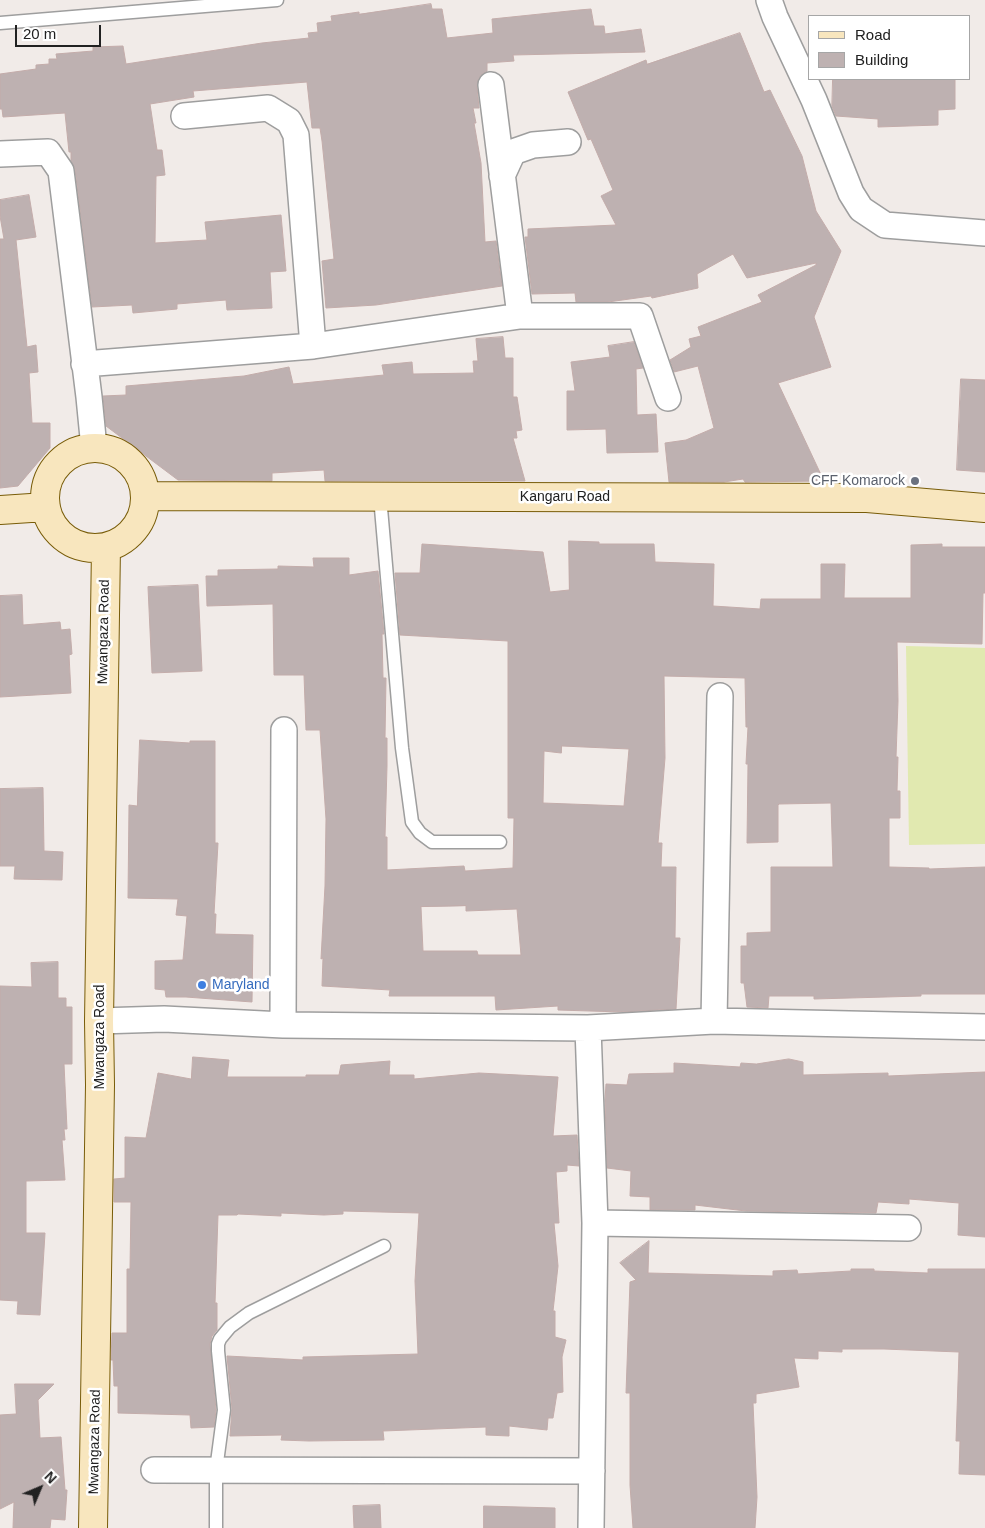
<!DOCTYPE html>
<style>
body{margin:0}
#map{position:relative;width:985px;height:1528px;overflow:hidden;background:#f1ebe8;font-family:Arial,sans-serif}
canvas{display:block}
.legend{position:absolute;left:808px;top:15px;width:162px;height:65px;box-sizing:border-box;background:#fff;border:1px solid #a6a6a6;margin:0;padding:6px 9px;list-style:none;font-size:15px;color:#212121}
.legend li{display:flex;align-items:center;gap:10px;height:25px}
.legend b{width:25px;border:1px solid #a6a6a6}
.north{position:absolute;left:15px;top:1463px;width:50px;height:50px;-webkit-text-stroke:4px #fff;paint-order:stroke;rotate:45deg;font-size:14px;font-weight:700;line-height:20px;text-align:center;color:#212121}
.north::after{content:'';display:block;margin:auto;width:18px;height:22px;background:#212121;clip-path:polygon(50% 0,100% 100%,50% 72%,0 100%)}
.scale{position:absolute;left:15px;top:25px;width:86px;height:22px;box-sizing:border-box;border:2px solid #212121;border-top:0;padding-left:6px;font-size:15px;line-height:18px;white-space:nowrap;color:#212121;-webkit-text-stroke:4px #fff;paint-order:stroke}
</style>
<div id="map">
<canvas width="985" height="1528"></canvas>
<ul class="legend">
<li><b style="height:6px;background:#f8e6be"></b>Road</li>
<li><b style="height:14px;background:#beb1b1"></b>Building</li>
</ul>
<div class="north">N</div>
<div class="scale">20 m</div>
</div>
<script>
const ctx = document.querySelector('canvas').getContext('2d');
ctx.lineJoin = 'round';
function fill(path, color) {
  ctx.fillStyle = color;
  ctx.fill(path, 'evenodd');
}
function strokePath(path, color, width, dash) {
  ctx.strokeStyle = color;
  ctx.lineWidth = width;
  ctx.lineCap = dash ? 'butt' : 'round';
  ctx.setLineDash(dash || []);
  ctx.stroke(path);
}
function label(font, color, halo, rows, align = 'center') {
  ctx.font = font + ' Arial,sans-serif';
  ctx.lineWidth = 5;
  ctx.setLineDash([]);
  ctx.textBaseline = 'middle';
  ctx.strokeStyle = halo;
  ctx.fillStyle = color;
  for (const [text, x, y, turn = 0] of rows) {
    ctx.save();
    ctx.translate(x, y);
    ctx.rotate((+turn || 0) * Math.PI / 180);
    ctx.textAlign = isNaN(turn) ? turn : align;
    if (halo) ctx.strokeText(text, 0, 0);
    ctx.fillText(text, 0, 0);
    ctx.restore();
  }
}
fill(new Path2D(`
 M906,646l79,2v196l-76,1z`), '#e1e9b0');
const building = new Path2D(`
 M431,4l1,5h10l5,29 46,-5 -1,-14 87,-9 12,-1 3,17h10l1,8 36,-5 4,23 -132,3 1,6 -27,2v8l-5,3 -4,6 -1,7 2,21h-6l3,15h-2l7,40 4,79 11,-1 6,45 -126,19 -50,3 -4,-47 12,-2 -12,-118 -2,-13h-8l-5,-46 -114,9 1,6 -44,7 7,46h5l3,25 -9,1 -1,67 52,-3 -2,-18 76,-7 5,56 -16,1 2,36 -45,2 -1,-10 -49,4v5l-44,4 -1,-8 -40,2 -17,-138 -4,-8v-9h-2l-4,-39 -62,4 -1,-8h-2v-35l36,-5v-4l13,-1v-5h8l-1,-5 37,-3v-4l30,-1 3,18 136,-21 47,-5 -1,-5 10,-1 -1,-9 15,-2 -1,-5 28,-4v2z
 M740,33l24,59 6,-2 32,66 14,55 25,40 -27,66 17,50 -53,16 46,98 -79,1 -2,-3 -19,3h-55l-4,-39 21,-3 28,-12 -16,-62 -24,6 -4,-12 21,-13 -2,-8 12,-3 -3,-9 64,-25 -4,-7 58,-30v-2l-69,15 -14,-24 -36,20 1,14 -46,10 -1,-2 -43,6h-32l-1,-9 -43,1 -7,-57h3v-8l88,-4 -15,-29 12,-6 -22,-51 -3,1 -20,-48 78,-32 1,4z
 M833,79h122v30l-17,1v15l-60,2v-8l-42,-3 -4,-10z
 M29,195l7,42 -20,3 11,107 9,-2 2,27 -9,1 3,50h18v25l-32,38 -18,2v-249h4l-4,-23v-16z
 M503,337l2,21h8v39h4l5,33 -6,1 1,7h-4l12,43h-200l-1,-11 -52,3v8l-94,-1 -72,-54 -3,-30 23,-1v-9l118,-10 45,-9 4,17 91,-9 -2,-10 30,-3 1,12 61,-1 -1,-12h5l-2,-22z
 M634,342l9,26 -7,1 1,46 19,-1 2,38 -51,1 -1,-24 -39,1v-39h8l-4,-29 39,-5 -2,-11z
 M961,379l24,1v92l-28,-2z
 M569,541l30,1v2h55l1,18 59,2 -1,42 47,3 1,-10h60v-35h24l-1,34h67v-53l31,-1v3h43v46h-2l-1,51 -85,-2 1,59 -2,56h2l-1,34h3v27h-11v49l40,1v1l56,-2v127h-64v2l-107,3v-3h-45l-1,12 -21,-1 -3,-24h-3v-37h6v-13l24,-1v-65h62l-2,-64 -52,1 -1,1v37l-31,1 1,-79h-2l2,-37h-2l-1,-49 -81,-2 1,82 -7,85h4l-1,24h15l-1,71h5l-4,71 -54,3 -64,-2v-4l-62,4 -1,-14h-106l1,-6 -68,-4 1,-28 -2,1 4,-73 1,-67 -6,-89h-14l-2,-55h-30l-1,-71 -66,2 -1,-30h12v-6l60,-1v-3l36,1 -1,-9h36v17l29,-4 6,63h-2l1,44h3l-1,60h2v28l-2,71h2v33l77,-4 1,5 48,-3 1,-50h-6v-177l-108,-6 -5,-62h25l2,-29 121,8 7,40 19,-2zM562,746l67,3 -5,57 -81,-3 1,-52 17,2zM466,906v5l51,-2 4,46h-43l-1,-4h-54l-2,-44z
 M198,585l4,86 -50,2 -4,-86z
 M22,595l1,30 37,-3 1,8 9,-1 2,25 -3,1 2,38 -71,4v-101z
 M140,740l50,3v-2h25v102h3l-4,71h2l-1,20 38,1 -1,67 -66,-5h-20l-1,-7 -10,-1v-28l28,-1 4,-44 -11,-1 2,-16 -50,-1 1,-93 8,1z
 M43,788l1,63 19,1 -1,28 -48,-1 1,-13h-15v-77z
 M58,962v36h8v9h6v57h-8l3,65h-3l1,11h-3l3,40 -39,1v52h19l-5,82 -23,-1 1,-13 -18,-1v-314l32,1 -1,-24z
 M193,1057l36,3 -2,17h79v-2h33l2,-10 49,-4 -1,14h25v4l65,-6 79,4 -5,59 24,-1 2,31 -12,-1v6l-11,1 3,51h-5l4,43 -5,45h2v26l11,3 -4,17 1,35 -6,1 -4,25h-5l-1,12 -38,-4v10l-23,-1v-8l-103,4 1,9 -75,1 -28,-1 1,-5 -52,1 2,-27 -5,-53 76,4v-3l115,-3 -3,-73 4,-68 -76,-2v3l-19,1 -43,-2v3l-43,-2 -1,1h-19l-3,88h2v27l-5,6 -2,8 6,66 -2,17 -23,1 -1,-13 -72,-2v-27h-4l-1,-26h-2l1,-27h15v-64h3l1,-67h-17v-23l11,-1v-41l21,1 12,-65 33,6z
 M789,1059l14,3v13l85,-2v3l97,-4v165l-27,-2 1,-32 -50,-4v5l-31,-2 -2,11 -130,-2 -51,-6v5h-45v-13l-20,-1 1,-25 -24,-3 -2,-68 1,-16 21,1 2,-11 45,-1v-10l66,4 1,-4 15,1z
 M649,1241l-1,32 125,3v-5l24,-1 1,4 53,-3v-2h23v2l54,2v-4h57v206l-26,-1 1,-33h-4l3,-89 -75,-3h-42v3l-24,-1v8l-24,-1 5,29 -43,7v9h-3l4,94 -2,31h-122l-3,-43v-92h-4l4,-111 6,-2 -16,-17z
 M15,1384h39l-16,16 2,38 21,-1 4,53h2l-2,30 -14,-1 -1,9h-37l1,-26 -14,7v-94l16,-1z
 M380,1505l1,23h-27l-1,-22z
 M484,1506l71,2v20h-71z`);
fill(building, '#beb1b1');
strokePath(building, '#c3acaa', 1);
const service = new Path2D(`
 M0,23l277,-23
 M380,497l22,251 10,74 8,11 12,9h68
 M216,1528v-58l8,-60 -6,-59v-7l2,-5 10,-12 19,-14 135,-67`);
const minor = new Path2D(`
 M769,0l6,17 39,83 37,93 10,16 24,16 100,8
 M491,85l29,231
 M184,116l84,-8 21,13 7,14 17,211
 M0,154l48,-2 13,19 28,226 5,51
 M502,176l11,-24 20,-7 35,-3
 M84,364l229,-18 207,-30h120l28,82
 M99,1021l65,-2 119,6 305,3 126,-7 271,6
 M714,1021l6,-325
 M283,1025l1,-295
 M588,1028l7,195 -4,305
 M595,1223l313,5
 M154,1470l438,1`);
const secondary = new Path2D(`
 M45 498a50 50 0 1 1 100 0a50 50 0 1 1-100 0Z
 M145,496l722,2 118,10
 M0,510l46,-3
 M93,1528l7,-443 -1,-64 7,-474`);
strokePath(service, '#9e9e9e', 15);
strokePath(minor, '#9e9e9e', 28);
strokePath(secondary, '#785c08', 30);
strokePath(service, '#fff', 12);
strokePath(minor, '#fff', 25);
strokePath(secondary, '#f8e6be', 28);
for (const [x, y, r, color] of [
 [915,481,5,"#6b7280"],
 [202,985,5,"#3f7fe0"]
]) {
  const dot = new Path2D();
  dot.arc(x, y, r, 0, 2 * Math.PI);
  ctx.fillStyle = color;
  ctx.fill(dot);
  strokePath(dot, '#fff', 2);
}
label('14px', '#5b616d', '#fff', [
 ["CFF Komarock",905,481]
], 'right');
label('14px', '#212121', '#fff', [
 ["Kangaru Road",565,497],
 ["Mwangaza Road",104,632,-89],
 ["Mwangaza Road",100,1037,-90],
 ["Mwangaza Road",95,1442,-89]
]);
label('14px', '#366cbe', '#fff', [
 ["Maryland",212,985]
], 'left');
</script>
